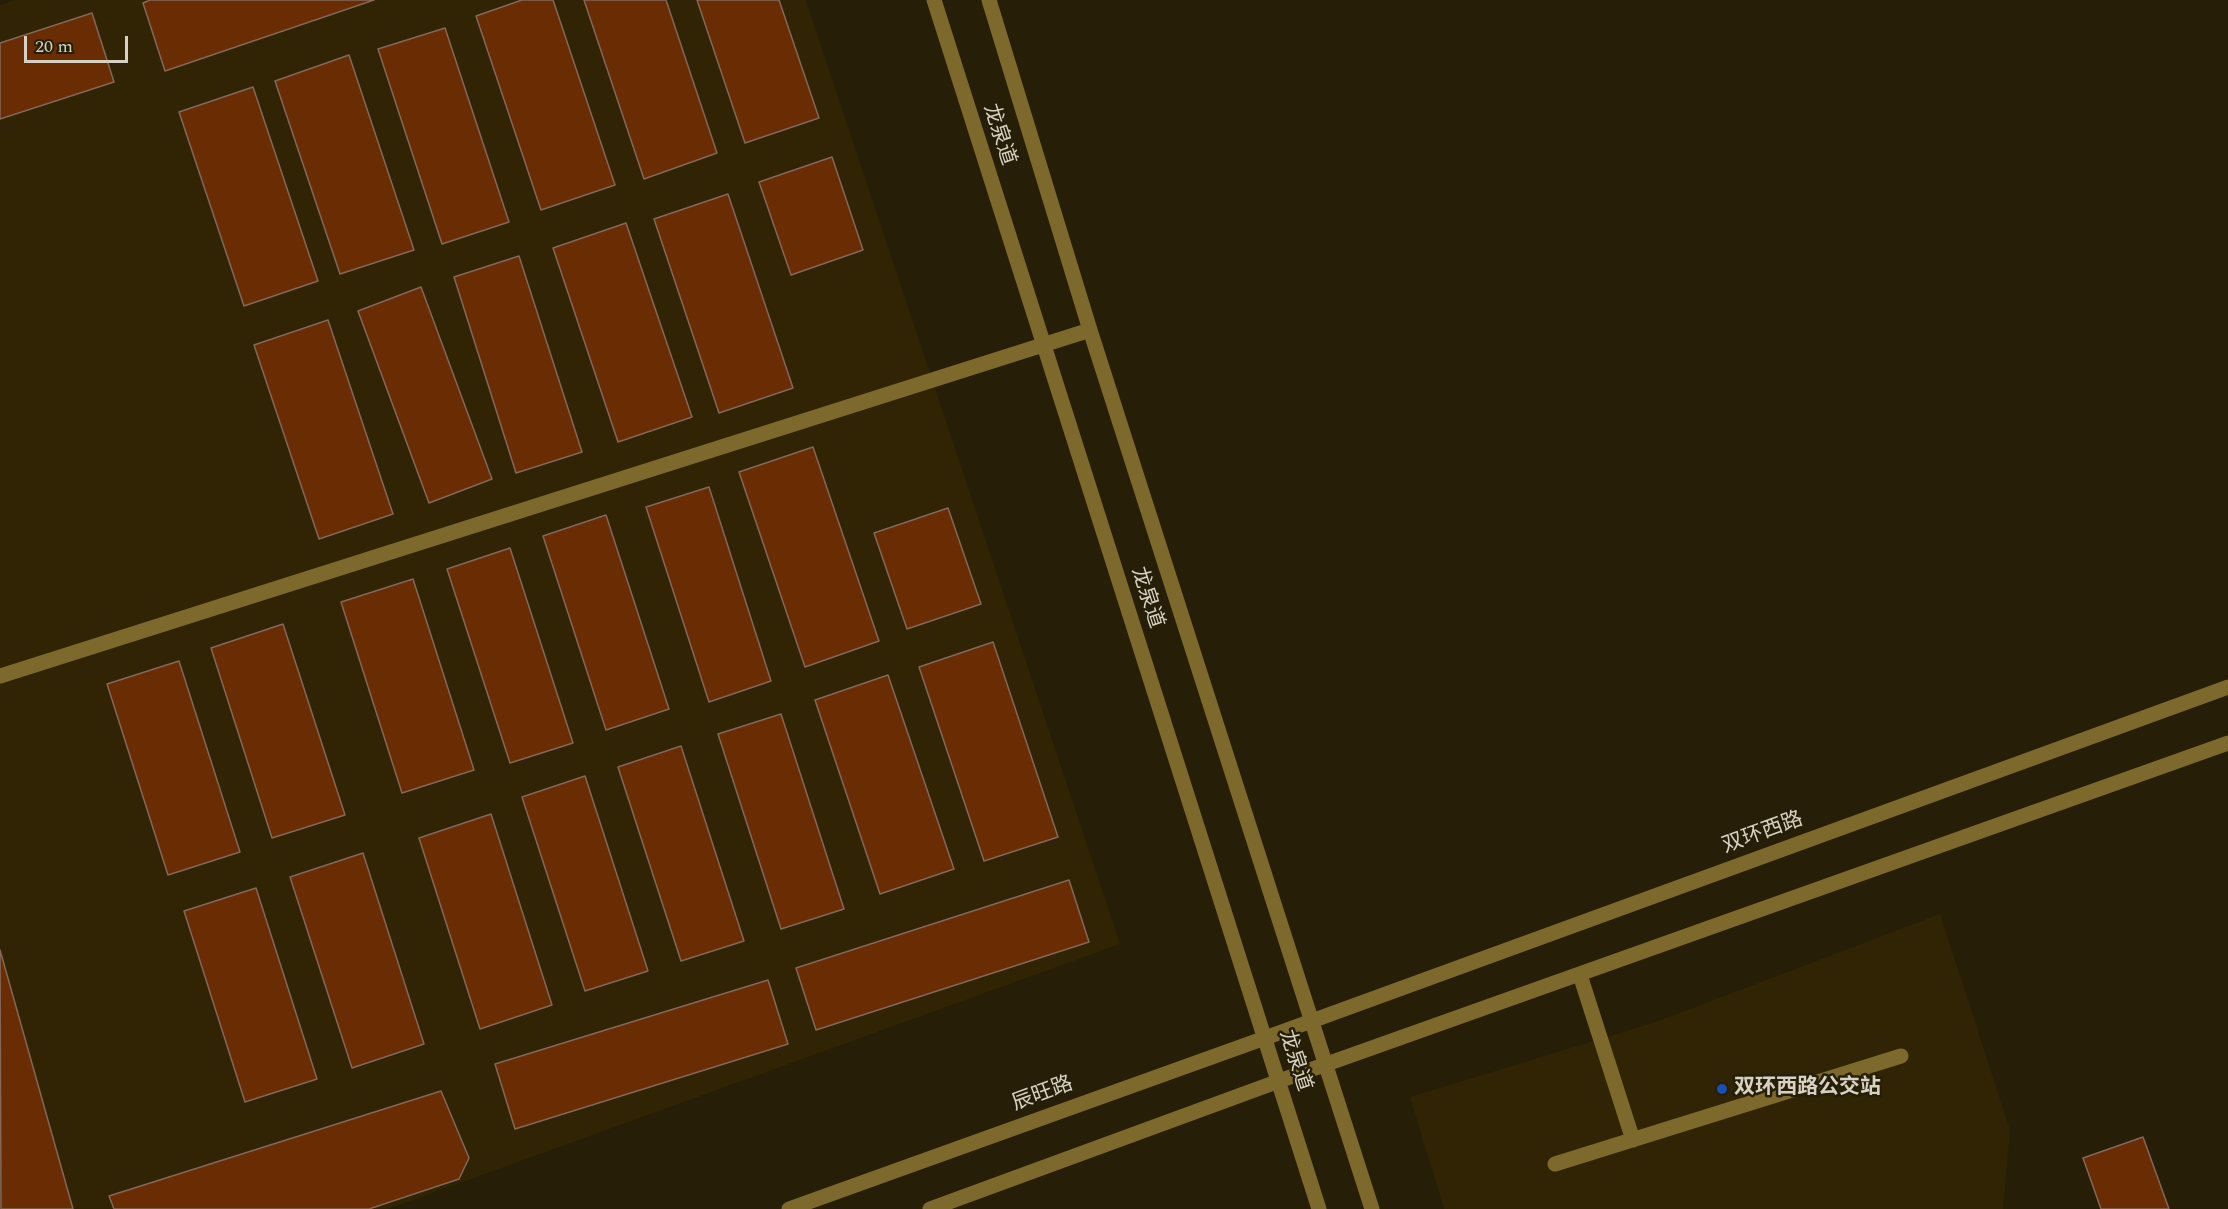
<!DOCTYPE html>
<meta charset="utf-8">
<style>
body{margin:0}
#map{position:relative;width:2228px;height:1209px;overflow:hidden;background:#261e06;font-family:Spectral,serif}
canvas{display:block}
.scale{position:absolute;left:24px;top:36px;width:104px;height:27px;box-sizing:border-box;border:3px solid #d6d1c3;border-top:0;padding-left:8px;font-size:18px;line-height:21px;white-space:nowrap;color:#d6d1c3;-webkit-text-stroke:4px #261e06;paint-order:stroke}
</style>
<div id="map">
<canvas width="2228" height="1209"></canvas>
<div class="scale">20 m</div>
</div>
<script>
const ctx = document.querySelector('canvas').getContext('2d');
ctx.lineJoin = 'round';
function fill(path, color) {
  ctx.fillStyle = color;
  ctx.fill(path, 'evenodd');
}
function strokePath(path, color, width, dash) {
  ctx.strokeStyle = color;
  ctx.lineWidth = width;
  ctx.lineCap = dash ? 'butt' : 'round';
  ctx.setLineDash(dash || []);
  ctx.stroke(path);
}
function label(font, color, halo, rows, align = 'center') {
  ctx.font = font + ' Spectral,"Noto Sans SC",serif';
  ctx.lineWidth = 5;
  ctx.setLineDash([]);
  ctx.textBaseline = 'middle';
  ctx.strokeStyle = halo;
  ctx.fillStyle = color;
  for (const [text, x, y, turn = 0] of rows) {
    ctx.save();
    ctx.translate(x, y);
    ctx.rotate((+turn || 0) * Math.PI / 180);
    ctx.textAlign = isNaN(turn) ? turn : align;
    if (halo) ctx.strokeText(text, 0, 0);
    ctx.fillText(text, 0, 0);
    ctx.restore();
  }
}
fill(new Path2D(`
 M15,0h791l314,944 -732,265h-388v-1204z
 M1940,914l70,216 -7,79h-559l-34,-112 246,-75z`), '#302404');
const building = new Path2D(`
 M150,0h224l-209,71 -22,-68z
 M522,0h31l62,185 -74,25 -65,-194z
 M584,0h82l51,153 -73,26z
 M697,0h82l40,118 -74,25z
 M92,13l22,69 -114,37v-76z
 M445,28l64,194 -67,22 -64,-195z
 M349,55l65,195 -74,24 -65,-193z
 M253,87l65,194 -74,25 -65,-194z
 M832,157l31,93 -72,25 -32,-93z
 M728,194l65,194 -74,25 -65,-194z
 M626,223l66,194 -74,25 -65,-194z
 M519,256l63,196 -66,21 -62,-196z
 M421,287l71,192 -63,24 -71,-192z
 M328,320l65,194 -74,25 -65,-194z
 M813,447l66,194 -74,26 -66,-195z
 M709,487l62,194 -62,21 -63,-195z
 M948,508l33,96 -74,25 -33,-96z
 M606,515l63,194 -63,21 -63,-194z
 M510,548l63,195 -63,20 -63,-194z
 M413,579l61,191 -72,23 -61,-191z
 M283,624l62,191 -73,23 -61,-190z
 M993,642l65,195 -74,24 -65,-194z
 M179,661l61,191 -72,23 -61,-191z
 M888,675l66,194 -74,25 -65,-194z
 M781,714l63,195 -63,20 -63,-195z
 M681,746l63,195 -63,20 -63,-194z
 M585,776l63,195 -63,20 -63,-194z
 M491,814l61,191 -72,24 -61,-191z
 M363,853l61,191 -72,24 -62,-191z
 M1069,880l20,62 -273,88 -20,-62z
 M256,888l61,191 -72,23 -61,-191z
 M0,950l73,259h-72z
 M768,980l20,64 -273,85 -20,-65z
 M441,1091l28,67 -10,21 -90,30h-255l-5,-13z
 M2143,1137l26,72h-68l-18,-51z`);
fill(building, '#6a2c03');
strokePath(building, '#83685a', 1.5);
strokePath(new Path2D(`
 M934,0l385,1209
 M989,0l101,330 282,879
 M0,676l1090,-346
 M1580,975l53,165
 M1555,1164l346,-108
 M789,1209l476,-171 963,-351
 M930,1209l349,-128 949,-338`), '#7e692c', 15);
for (const [x, y, r, color] of [
 [1722,1089,6,"#1a4fb4"]
]) {
  const dot = new Path2D();
  dot.arc(x, y, r, 0, 2 * Math.PI);
  ctx.fillStyle = color;
  ctx.fill(dot);
  strokePath(dot, '#261e06', 2);
}
label('21px', '#d6d1c3', '#261e06', [
 ["龙泉道",998,135,72],
 ["龙泉道",1146,598,72],
 ["双环西路",1763,834,-20],
 ["龙泉道",1294,1061,72],
 ["辰旺路",1043,1095,-20]
]);
label('bold 21px', '#d6d1c3', '#261e06', [
 ["双环西路公交站",1734,1089]
], 'left');
</script>
